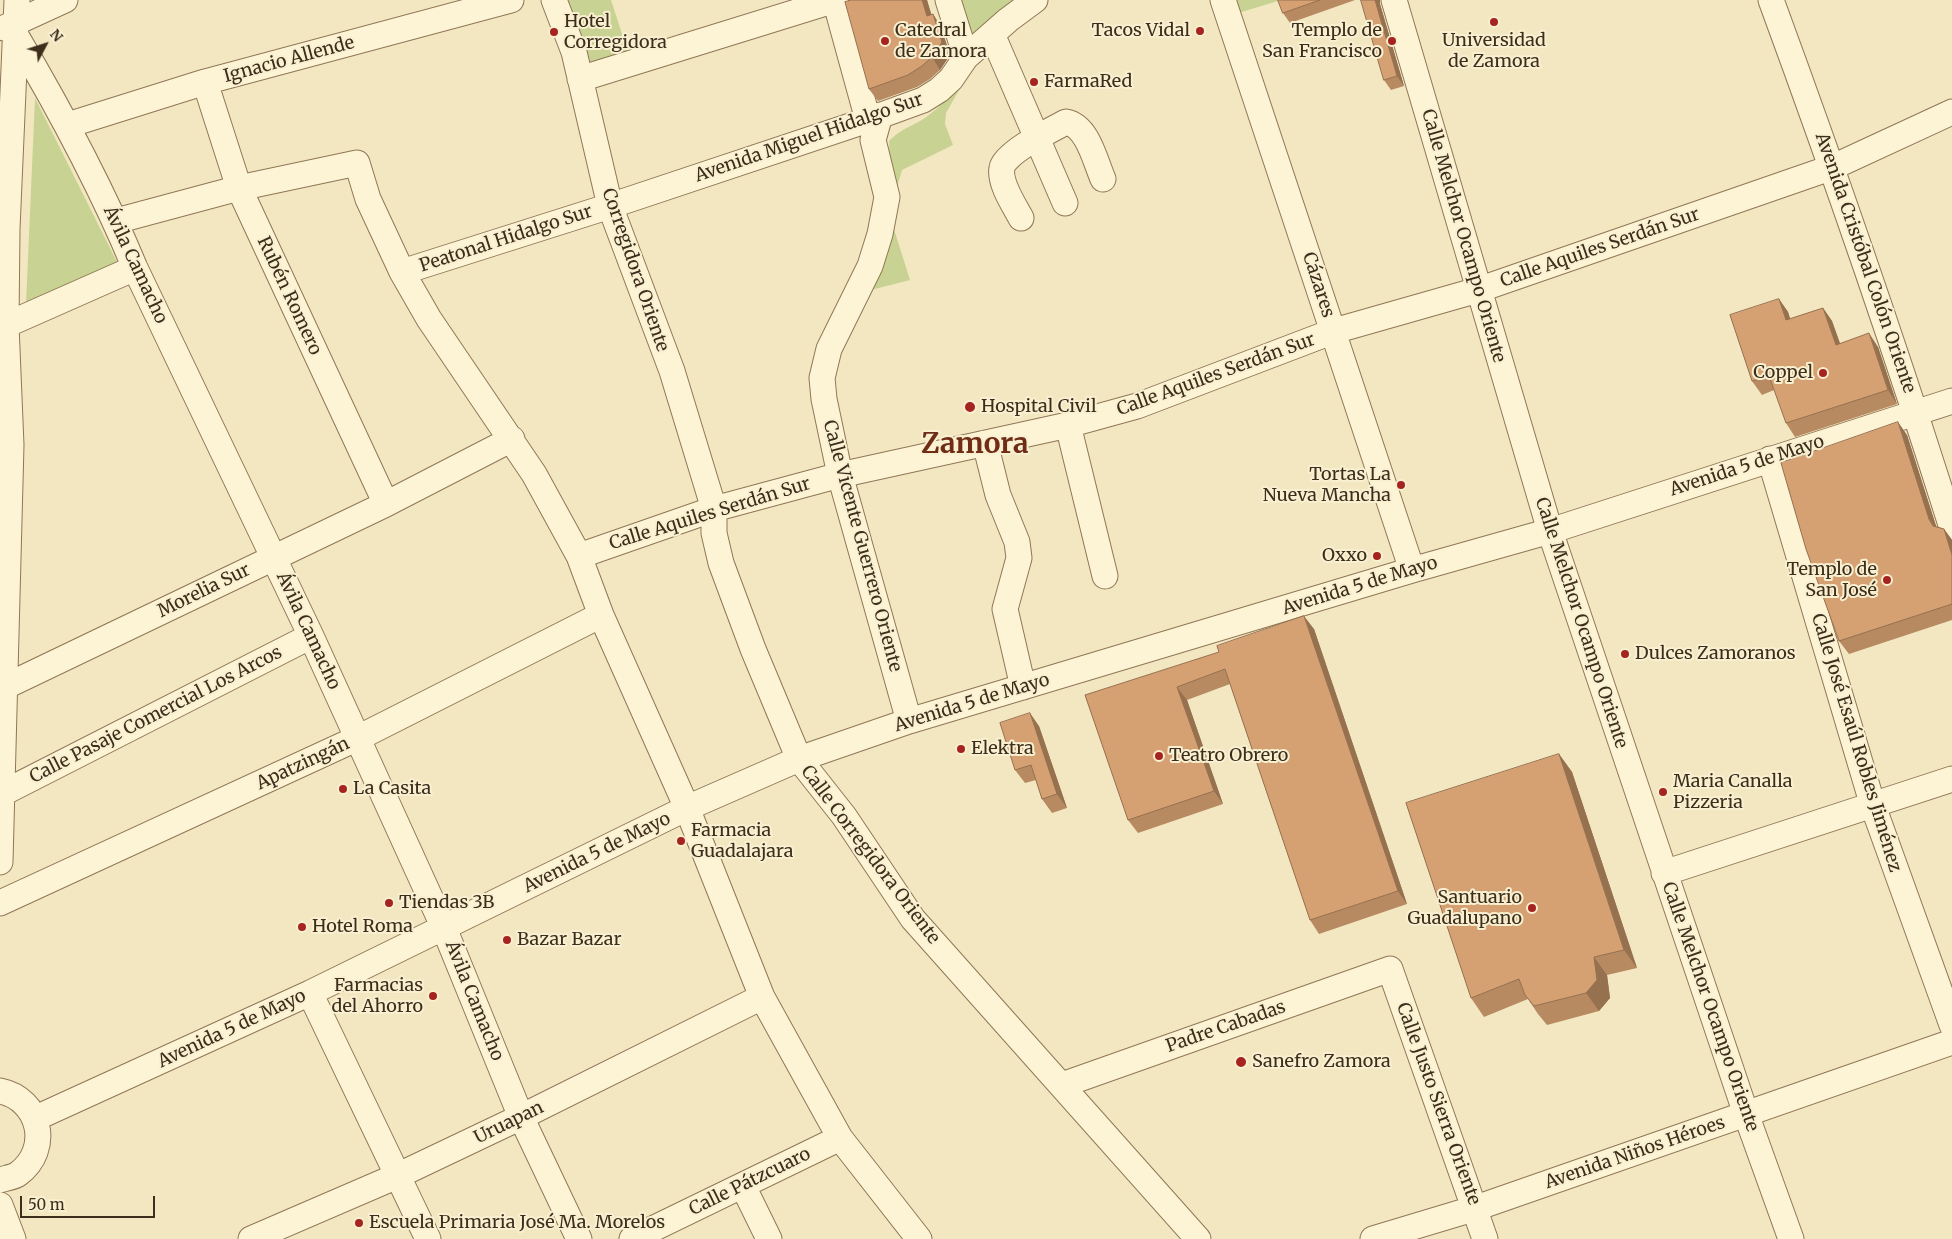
<!DOCTYPE html>
<meta charset="utf-8">
<style>
body{margin:0}
#map{position:relative;width:1952px;height:1239px;overflow:hidden;background:#f3e7c1;font-family:Merriweather,serif}
canvas{display:block}
.north{position:absolute;left:20px;top:20px;width:50px;height:50px;-webkit-text-stroke:4px #f9f0d1;paint-order:stroke;rotate:50deg;font-size:14px;font-weight:700;line-height:20px;text-align:center;color:#3d2e1c}
.north::after{content:'';display:block;margin:auto;width:18px;height:22px;background:#3d2e1c;clip-path:polygon(50% 0,100% 100%,50% 72%,0 100%)}
.scale{position:absolute;left:20px;top:1196px;width:135px;height:22px;box-sizing:border-box;border:2px solid #3d2e1c;border-top:0;padding-left:6px;font-size:15px;line-height:18px;white-space:nowrap;color:#3d2e1c;-webkit-text-stroke:4px #f9f0d1;paint-order:stroke}
</style>
<div id="map">
<canvas width="1952" height="1239"></canvas>
<div class="north">N</div>
<div class="scale">50 m</div>
</div>
<script>
const ctx = document.querySelector('canvas').getContext('2d');
ctx.lineJoin = 'round';
function fill(path, color) {
  ctx.fillStyle = color;
  ctx.fill(path, 'evenodd');
}
function strokePath(path, color, width, dash) {
  ctx.strokeStyle = color;
  ctx.lineWidth = width;
  ctx.lineCap = dash ? 'butt' : 'round';
  ctx.setLineDash(dash || []);
  ctx.stroke(path);
}
function label(font, color, halo, rows, align = 'center') {
  ctx.font = font + ' Merriweather,serif';
  ctx.lineWidth = 4;
  ctx.setLineDash([]);
  ctx.textBaseline = 'middle';
  ctx.strokeStyle = halo;
  ctx.fillStyle = color;
  for (const [text, x, y, turn = 0] of rows) {
    ctx.save();
    ctx.translate(x, y);
    ctx.rotate((+turn || 0) * Math.PI / 180);
    ctx.textAlign = isNaN(turn) ? turn : align;
    if (halo) ctx.strokeText(text, 0, 0);
    ctx.fillText(text, 0, 0);
    ctx.restore();
  }
}
fill(new Path2D(`
 M554,0h57l16,49 -1,16 -46,14z
 M948,0h87l-69,57z
 M1230,0h51l-46,14z
 M971,69l-25,44 -1,11 8,21 -51,25 -11,37 -2,-66c11,-12 24,-15 36,-23 19,-13 32,-32 46,-49z
 M35,98l84,168 -93,38z
 M893,226l17,54 -39,10z`), '#c8d393');
const minor = new Path2D(`
 M554,0l20,52 36,154 62,165 42,138v24l7,30 32,86 46,110 45,57 69,103 285,320
 M835,0l33,120
 M948,0l18,57
 M1223,0l189,570
 M1394,0l156,531 196,583 45,125
 M1771,0c64,174 125,350 181,528
 M4,28l61,-28
 M15,34c45,76 86,152 120,234l176,368 133,292 77,189 58,122
 M992,34l73,169
 M580,79l255,-79
 M205,82l34,106 147,316
 M880,115l-7,25 14,57 -7,37 -10,32 -41,83 -7,29 2,21 16,76 69,246
 M68,125l137,-43 306,-82
 M1021,218c-7,-13 -22,-35 -19,-50 2,-15 51,-39 64,-46 22,4 29,39 37,57
 M116,221l123,-33 118,-25 11,36 34,73 27,47 105,155 45,82 22,59 86,193 75,189 78,141 79,101
 M402,272l208,-66 258,-86 55,-20 16,-10 12,-11 15,-22 42,-37 27,-20
 M6,325l129,-57
 M1068,425l37,151
 M985,443l13,52 19,47 2,16 -14,51 18,78
 M1770,459l103,347 79,219
 M579,556l135,-47 126,-34 228,-50 69,-19 197,-75 144,-41 355,-123 119,-55
 M0,689l386,-185 126,-65
 M1,794l310,-158
 M0,862l11,-417 -5,-120 1,-96 10,-229
 M1664,873l288,-94
 M0,903l358,-165 243,-123
 M310,993l118,246
 M1062,1085l328,-116 95,270
 M0,1091c40,8 52,58 18,83 -4,3 -12,4 -18,6
 M36,1118l274,-125 377,-185 112,-49 110,-38 503,-151 138,-39 402,-130
 M743,1186l26,53
 M0,1205l13,34
 M251,1239l146,-63 124,-59 241,-120
 M632,1239l208,-101
 M1373,1239l103,-31 476,-166`);
strokePath(minor, '#8f7756', 27);
strokePath(minor, '#fdf3d5', 25);
fill(new Path2D(`
 M927,0l4,15 2,-1 8,13 9,28 -10,15 -10,9 -13,8 -39,14 -9,-12z
 M1278,0h77l-65,23 -7,-10z
 M1361,0h19v4l24,82 -13,4 -7,-10z
 M1779,299l9,13 2,7 33,-11 9,13 8,22 38,4 19,57 -102,33 -9,-14 -12,-33 -12,5 -10,-14z
 M1907,435l29,91 8,3 8,11v80l-103,34 -10,-13z
 M1314,629l93,275 -88,30 -9,-14 -80,-236 -43,16 36,104 -85,29 -10,-13 -43,-125z
 M1039,726l28,82 -15,5 -10,-14 -6,-19 -11,3 -10,-13z
 M1559,754l13,18 65,196 -30,7 3,23 -11,13 -52,14 -9,-11 -10,-15 -44,18 -13,-19z`), '#b88a62');
fill(new Path2D(`
 M922,0h5l9,29 -9,-13z
 M1375,0h5v4l24,82 -7,-10z
 M933,14l8,13 9,28 -10,15 -8,-13z
 M1779,299l9,13 7,21 -9,-13z
 M1823,308l9,13 13,37 -9,-13z
 M1869,333l9,14 19,57 -9,-14z
 M1898,422l9,13 31,97 -9,-13z
 M1944,529l8,11v15z
 M1304,616l10,13 93,275 -9,-13z
 M1177,687l10,13 36,104 -9,-13z
 M1030,713l9,13 28,82 -10,-14z
 M1559,754l13,18 65,196 -13,-18z
 M1594,957l13,18 3,23 -11,13 -13,-18z`), '#967150');
const building = new Path2D(`
 M852,0h70l5,16 6,-2 9,28 -10,15 -10,9 -14,9 -39,14 -24,-87z
 M1278,0h42l-37,13z
 M1361,0h14l22,76 -13,4z
 M1779,299l7,21 37,-12 13,37 33,-12 19,57 -102,33 -17,-47 -17,5 -22,-66z
 M1898,422l31,97 4,7 11,3 8,26v49l-113,37 -33,-92 -25,-86z
 M1304,616l94,275 -88,29 -85,-251 -48,18 37,104 -86,29 -43,-125 134,-43 -2,-6z
 M1030,713l27,81 -15,5 -11,-34 -16,5 -15,-47z
 M1559,754l65,196 -30,7 3,23 -11,13 -52,13 -9,-11 -6,-16 -48,19 -65,-195z`);
fill(building, '#d6a172');
strokePath(building, '#967150', 1);
for (const [x, y, r, color] of [
 [1494,22,5,"#a5241f"],
 [1200,31,5,"#a5241f"],
 [554,32,5,"#a5241f"],
 [885,41,5,"#a5241f"],
 [1392,41,5,"#a5241f"],
 [1034,82,5,"#a5241f"],
 [1823,373,5,"#a5241f"],
 [970,407,6,"#a5241f"],
 [1401,485,5,"#a5241f"],
 [1377,556,5,"#a5241f"],
 [1887,580,5,"#a5241f"],
 [1625,654,5,"#a5241f"],
 [961,749,5,"#a5241f"],
 [1159,756,5,"#a5241f"],
 [343,789,5,"#a5241f"],
 [1663,792,5,"#a5241f"],
 [681,841,5,"#a5241f"],
 [389,903,5,"#a5241f"],
 [1532,908,5,"#a5241f"],
 [302,927,5,"#a5241f"],
 [507,940,5,"#a5241f"],
 [433,996,5,"#a5241f"],
 [1241,1062,6,"#a5241f"],
 [359,1223,5,"#a5241f"]
]) {
  const dot = new Path2D();
  dot.arc(x, y, r, 0, 2 * Math.PI);
  ctx.fillStyle = color;
  ctx.fill(dot);
  strokePath(dot, '#f9f0d1', 2);
}
label('18px', '#3d2e1c', '#f9f0d1', [
 ["Hotel",564,22],
 ["Corregidora",564,43],
 ["Catedral",895,31],
 ["de Zamora",895,52],
 ["Tacos Vidal",1190,31,"right"],
 ["Templo de",1382,31,"right"],
 ["San Francisco",1382,52,"right"],
 ["Universidad",1494,41,"center"],
 ["de Zamora",1494,62,"center"],
 ["FarmaRed",1044,82],
 ["Coppel",1813,373,"right"],
 ["Hospital Civil",981,407],
 ["Tortas La",1391,475,"right"],
 ["Nueva Mancha",1391,496,"right"],
 ["Oxxo",1367,556,"right"],
 ["Templo de",1877,570,"right"],
 ["San José",1877,591,"right"],
 ["Dulces Zamoranos",1635,654],
 ["Elektra",971,749],
 ["Teatro Obrero",1169,756],
 ["Maria Canalla",1673,782],
 ["Pizzeria",1673,803],
 ["La Casita",353,789],
 ["Farmacia",691,831],
 ["Guadalajara",691,852],
 ["Santuario",1522,898,"right"],
 ["Guadalupano",1522,919,"right"],
 ["Tiendas 3B",399,903],
 ["Hotel Roma",312,927],
 ["Bazar Bazar",517,940],
 ["Farmacias",423,986,"right"],
 ["del Ahorro",423,1007,"right"],
 ["Sanefro Zamora",1252,1062],
 ["Escuela Primaria José Ma. Morelos",369,1223]
], 'left');
label('18px', '#3d2e1c', '#f9f0d1', [
 ["Ignacio Allende",289,60,-15],
 ["Avenida Miguel Hidalgo Sur",809,138,-19],
 ["Calle Melchor Ocampo Oriente",1463,236,74],
 ["Peatonal Hidalgo Sur",506,239,-18],
 ["Calle Aquiles Serdán Sur",1600,248,-19],
 ["Avenida Cristóbal Colón Oriente",1865,263,71],
 ["Ávila Camacho",135,265,65],
 ["Corregidora Oriente",635,270,71],
 ["Cázares",1318,285,72],
 ["Rubén Romero",289,296,65],
 ["Calle Aquiles Serdán Sur",1216,375,-20],
 ["Avenida 5 de Mayo",1747,466,-18],
 ["Calle Aquiles Serdán Sur",710,514,-17],
 ["Calle Vicente Guerrero Oriente",862,546,75],
 ["Avenida 5 de Mayo",1360,586,-17],
 ["Morelia Sur",204,591,-26],
 ["Calle Melchor Ocampo Oriente",1581,623,72],
 ["Ávila Camacho",308,631,65],
 ["Avenida 5 de Mayo",972,703,-17],
 ["Calle Pasaje Comercial Los Arcos",156,715,-27],
 ["Calle José Esaúl Robles Jiménez",1856,743,73],
 ["Apatzingán",303,764,-25],
 ["Avenida 5 de Mayo",597,853,-26],
 ["Calle Corregidora Oriente",870,855,53],
 ["Ávila Camacho",474,1001,68],
 ["Calle Melchor Ocampo Oriente",1710,1007,71],
 ["Padre Cabadas",1226,1027,-19],
 ["Avenida 5 de Mayo",232,1029,-25],
 ["Calle Justo Sierra Oriente",1438,1104,70],
 ["Uruapan",509,1123,-26],
 ["Avenida Niños Héroes",1635,1153,-19],
 ["Calle Pátzcuaro",750,1182,-26]
]);
label('bold 28px', '#6f2d16', '#f9f0d1', [
 ["Zamora",975,445]
]);
</script>
